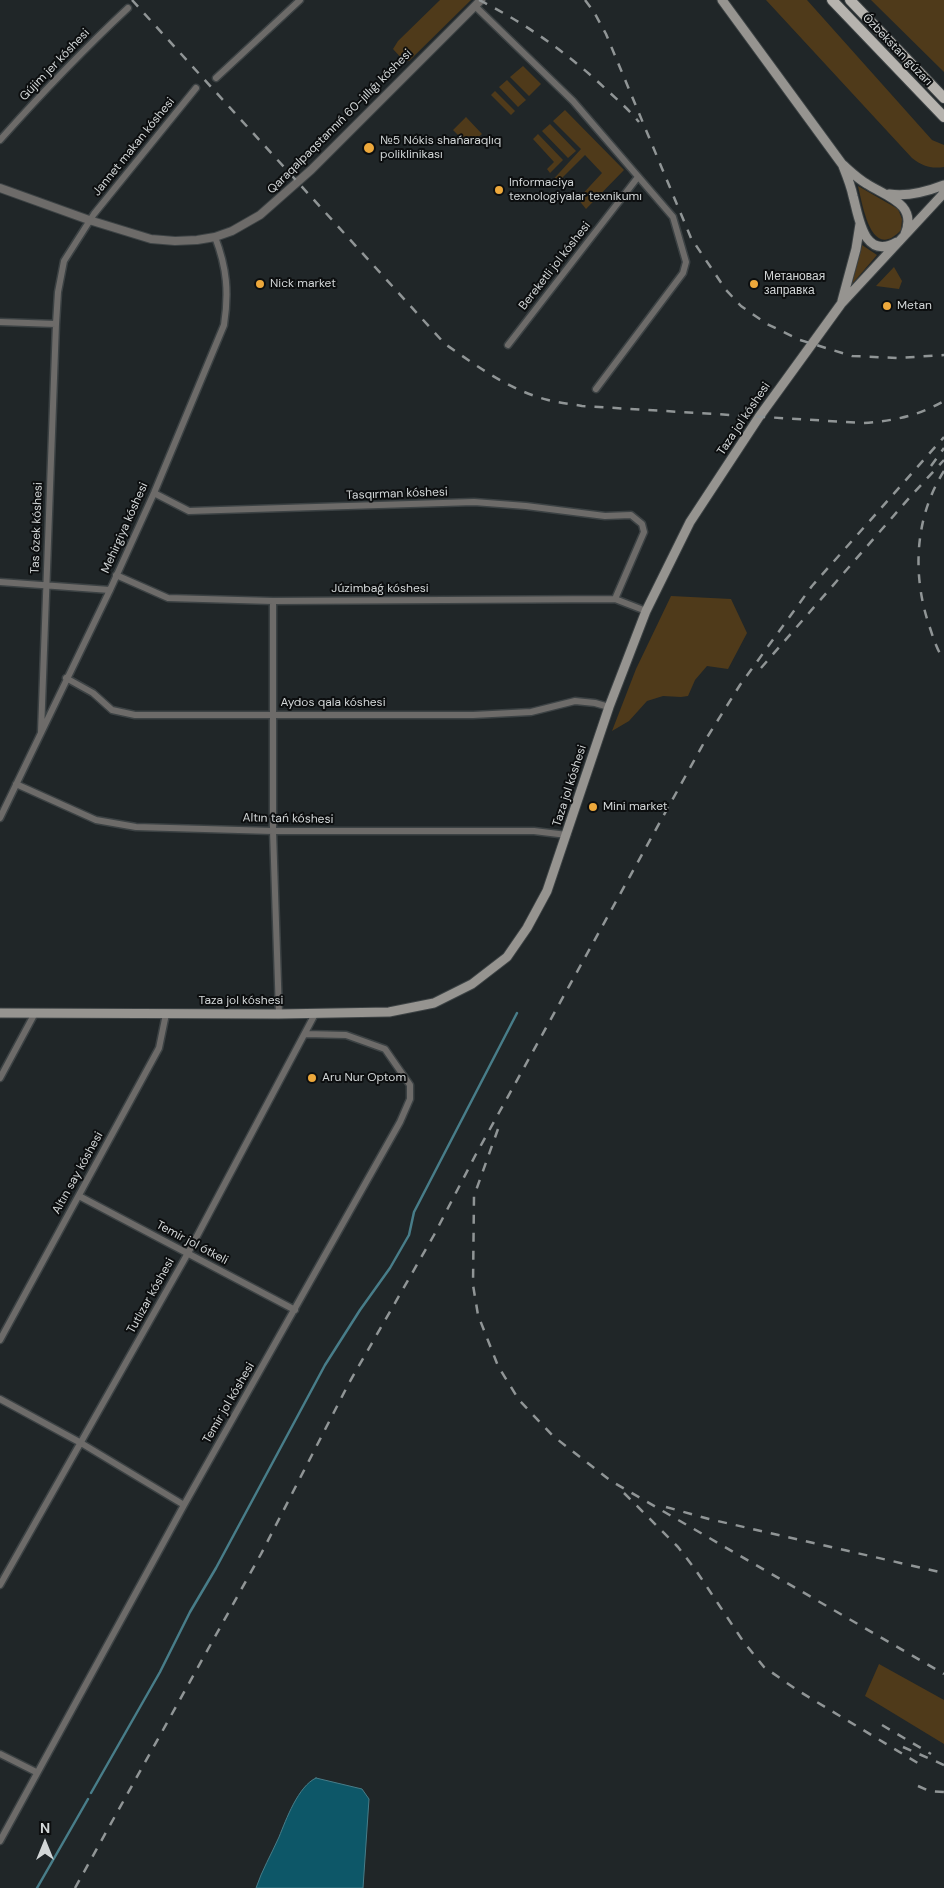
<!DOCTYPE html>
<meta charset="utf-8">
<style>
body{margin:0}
#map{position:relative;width:944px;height:1888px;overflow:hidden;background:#202628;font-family:"DM Sans",sans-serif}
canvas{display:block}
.north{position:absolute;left:20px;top:1818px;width:50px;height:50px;-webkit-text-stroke:4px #0c0e0f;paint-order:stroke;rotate:0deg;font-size:14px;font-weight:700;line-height:20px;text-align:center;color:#d2d6d7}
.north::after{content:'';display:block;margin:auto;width:18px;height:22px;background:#d2d6d7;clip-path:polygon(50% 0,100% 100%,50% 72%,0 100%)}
</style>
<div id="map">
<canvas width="944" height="1888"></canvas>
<div class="north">N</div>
</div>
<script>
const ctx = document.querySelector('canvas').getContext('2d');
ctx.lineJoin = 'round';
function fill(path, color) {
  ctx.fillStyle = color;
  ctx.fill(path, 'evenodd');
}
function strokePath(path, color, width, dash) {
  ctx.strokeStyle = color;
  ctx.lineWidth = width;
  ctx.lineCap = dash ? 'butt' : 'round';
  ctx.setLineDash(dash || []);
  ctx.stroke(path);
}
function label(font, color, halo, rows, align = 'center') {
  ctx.font = font + ' "DM Sans",sans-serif';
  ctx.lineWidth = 4;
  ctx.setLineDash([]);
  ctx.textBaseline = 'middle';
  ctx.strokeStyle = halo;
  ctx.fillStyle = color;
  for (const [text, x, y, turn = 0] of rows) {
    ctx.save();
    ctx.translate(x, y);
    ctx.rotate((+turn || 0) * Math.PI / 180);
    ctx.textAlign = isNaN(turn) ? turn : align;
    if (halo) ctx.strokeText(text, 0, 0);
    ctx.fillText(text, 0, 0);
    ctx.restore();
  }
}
fill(new Path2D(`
 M440,0h31l-62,61h-5l-11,-12 5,-8z
 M766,0h41l125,140 12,5v22c-13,2 -22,-1 -32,-9z
 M871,0h73v72z
 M523,66l18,18 -12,12 -19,-19z
 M507,80l19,20 -8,7 -19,-20z
 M495,91l20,20 -4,4 -20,-20z
 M565,110l59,60 -38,39 -8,-10 24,-26 -17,-18 -32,32 -4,-3 32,-35 -28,-28z
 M466,117l16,17 -13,12 -16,-16z
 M550,124l26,27 -8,7 -26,-27z
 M538,134l25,26 -13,13 -3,-4 7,-7 -21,-23z
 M858,186l40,23 4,10 -1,11c-30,32 -38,-24 -43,-44z
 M862,245l15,10 -25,29z
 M894,267l8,14 -3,8 -23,-3z
 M671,596l60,3 16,34 -19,36 -21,-3 -12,14 -7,16 -7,1 -18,-1 -16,5 -18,20 -17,10 24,-62z
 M879,1664l65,36v44l-79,-48z`), '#4f3a1a');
const water = new Path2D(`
 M316,1778l46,11 7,10 -6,89h-107c6,-18 15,-33 23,-51 7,-17 19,-51 37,-59z`);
fill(water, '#0d5768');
strokePath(water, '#487d89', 1);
strokePath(new Path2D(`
 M91,1793l69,-121 30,-60 26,-44 109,-203 35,-55 30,-42 19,-33 5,-23 103,-199
 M37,1888l51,-89`), '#487d89', 2.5);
const minor = new Path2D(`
 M475,6l98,95 100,116 13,45 -3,11 -87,116
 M216,78l84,-78
 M0,140c41,-46 83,-90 128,-132
 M0,322l56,2
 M508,345l130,-168
 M154,493l35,18 285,-9 52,4 79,10 26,-1 11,9 2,8 -29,67
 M116,575l52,23 105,3 342,-2 31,12
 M0,582l110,8
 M273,601v230l6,183
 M66,678l27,15 19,17 23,5h338l58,-3 44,-11 20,2 14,4
 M41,732l15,-408 2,-32 6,-31 30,-47 102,-126
 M16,784l80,36 40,7 137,4h261l33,4
 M0,818l110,-228 44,-97 70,-168c5,-32 3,-57 -9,-88
 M0,1078l35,-65
 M79,1196l216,114
 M0,1340l159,-292 7,-34
 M0,1399l81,44 103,62
 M0,1585l188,-332 127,-239
 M0,1754l36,18
 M0,1841l184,-336 216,-383 10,-23v-14l-25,-36 -39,-14 -40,-1`);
const tertiary = new Path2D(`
 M0,188l89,32 62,19 24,2 22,-1 18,-3 17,-6 28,-16 51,-45 170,-170`);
const secondary = new Path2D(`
 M722,0l120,164c8,7 16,15 25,20 19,12 51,20 38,50
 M843,166c4,10 8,20 10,30 6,21 10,65 44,46
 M889,194c19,3 37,-2 55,-9
 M842,301l14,-52 4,-25
 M0,1013l279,1 110,-2 45,-9 38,-19 35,-27 20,-29 20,-37 62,-184 37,-96 44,-89 69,-105 82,-113 103,-111`);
const primary = new Path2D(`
 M832,0l112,117
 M850,0l94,98`);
strokePath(minor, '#3c4244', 9);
strokePath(tertiary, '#3c4244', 10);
strokePath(secondary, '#3c4244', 11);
strokePath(primary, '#3c4244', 12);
strokePath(minor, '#6d6b69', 6);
strokePath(tertiary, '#6d6b69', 8);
strokePath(secondary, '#969490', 9);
strokePath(primary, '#b6b3ae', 10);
strokePath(new Path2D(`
 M132,0l313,344c32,22 64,46 103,56 11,3 23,4 34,6l281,17c30,-2 55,-7 81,-22
 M479,0c48,24 91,55 130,92 11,10 21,19 30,30
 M585,0l9,12 12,22 85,204 35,52 15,16 26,18 33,16 52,16 47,2 45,-3
 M931,466l13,-18
 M944,471c-30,47 -32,106 -14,157 4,12 7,22 14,32
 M761,668l149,-171 34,-37
 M498,1129l-24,67 -1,89 5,30 20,51 21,34 34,36 58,45 333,193
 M624,1493l54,54 17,22 48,72 21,26 33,23 124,75
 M666,1507l43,12 235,54
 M882,1725l49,29
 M903,1747l41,18
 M918,1786l11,5 15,1
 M75,1888l186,-334 88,-171 85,-148 41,-79 231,-417 34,-54 72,-99 132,-149`), '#909596', 2.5, [9, 9]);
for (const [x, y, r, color] of [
 [369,148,6,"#eda83b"],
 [499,190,5,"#eda83b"],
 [260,284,5,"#eda83b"],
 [754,284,5,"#eda83b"],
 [887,306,5,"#eda83b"],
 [593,807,5,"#eda83b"],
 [312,1078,5,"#eda83b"]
]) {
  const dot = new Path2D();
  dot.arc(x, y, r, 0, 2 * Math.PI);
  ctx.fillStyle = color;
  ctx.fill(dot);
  strokePath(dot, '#0c0e0f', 2);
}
label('12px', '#d2d6d7', '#0c0e0f', [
 ["Ózbekstan gúzarı",897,50,46],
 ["Gújim jer kóshesi",55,65,-46],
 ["Qaraqalpaqstannıń 60-jıllıǵı kóshesi",340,122,-45],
 ["Jannet makan kóshesi",134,147,-51],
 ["Bereketli jol kóshesi",555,266,-52],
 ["Taza jol kóshesi",744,419,-56],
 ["Tasqırman kóshesi",397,494,-2],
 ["Tas ózek kóshesi",37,528,-88],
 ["Mehirgiya kóshesi",125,528,-66],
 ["Júzimbaǵ kóshesi",380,589],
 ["Aydos qala kóshesi",333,703],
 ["Taza jol kóshesi",570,786,-72],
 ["Altın tań kóshesi",288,819,1],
 ["Taza jol kóshesi",241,1001],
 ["Altın say kóshesi",78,1173,-61],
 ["Temir jol ótkeli",192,1243,28],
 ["Tutlızar kóshesi",151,1296,-61],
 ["Temir jol kóshesi",229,1403,-60]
]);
label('12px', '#d2d6d7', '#0c0e0f', [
 ["№5 Nókis shańaraqlıq",380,141],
 ["poliklinikası",380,155],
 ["Informaciya",509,183],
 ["texnologiyalar texnikumı",509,197],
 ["Метановая",764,277],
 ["заправка",764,291],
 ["Nick market",270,284],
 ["Metan",897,306],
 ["Mini market",603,807],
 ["Aru Nur Optom",322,1078]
], 'left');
</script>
